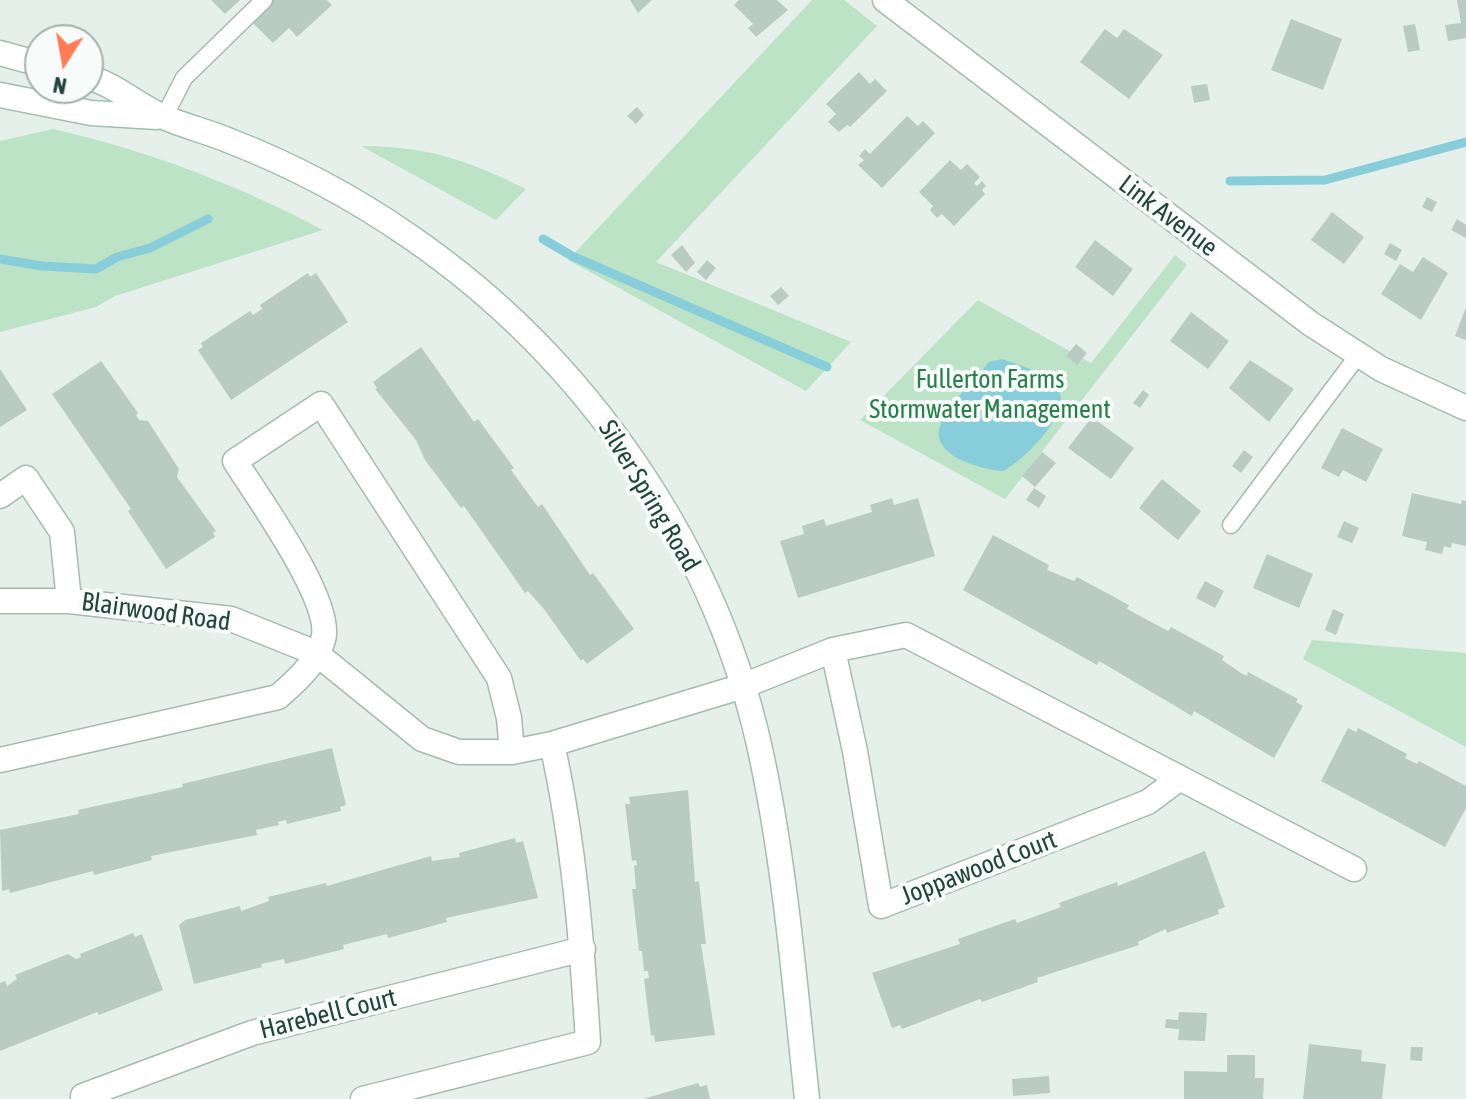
<!DOCTYPE html>
<style>
body{margin:0}
#map{position:relative;width:1466px;height:1099px;overflow:hidden;background:#e5f0eb;font-family:"Asap Condensed",sans-serif}
canvas{display:block}
.north{position:absolute;left:24px;top:24px;width:80px;height:80px;box-sizing:border-box;background:#f7fbf9;border:2px solid #a1b2ad;border-radius:50%;rotate:191deg;font-size:22px;font-weight:700;line-height:32px;text-align:center;color:#21443b}
.north::after{content:'';display:block;margin:auto;width:28px;height:36px;background:#ff7c54;clip-path:polygon(50% 0,100% 100%,50% 72%,0 100%)}
</style>
<div id="map">
<canvas width="1466" height="1099"></canvas>
<div class="north">N</div>
</div>
<script>
const ctx = document.querySelector('canvas').getContext('2d');
ctx.lineJoin = 'round';
function fill(path, color) {
  ctx.fillStyle = color;
  ctx.fill(path, 'evenodd');
}
function strokePath(path, color, width, dash) {
  ctx.strokeStyle = color;
  ctx.lineWidth = width;
  ctx.lineCap = dash ? 'butt' : 'round';
  ctx.setLineDash(dash || []);
  ctx.stroke(path);
}
function label(font, color, halo, rows, align = 'center') {
  ctx.font = font + ' "Asap Condensed",sans-serif';
  ctx.lineWidth = 8;
  ctx.setLineDash([]);
  ctx.textBaseline = 'middle';
  ctx.strokeStyle = halo;
  ctx.fillStyle = color;
  for (const [text, x, y, turn = 0] of rows) {
    ctx.save();
    ctx.translate(x, y);
    ctx.rotate((+turn || 0) * Math.PI / 180);
    ctx.textAlign = isNaN(turn) ? turn : align;
    if (halo) ctx.strokeText(text, 0, 0);
    ctx.fillText(text, 0, 0);
    ctx.restore();
  }
}
fill(new Path2D(`
 M812,0h32l33,26 -221,236 195,80 -45,49 -238,-131z
 M53,129c96,22 183,55 270,101l-208,66 -19,11 -96,25v-191z
 M361,146c66,0 106,14 165,43l-30,31z
 M1175,255l12,10 -182,234 -145,-79 118,-120 113,63z
 M1312,640l154,13v94l-163,-88z`), '#bce3c6');
fill(new Path2D(`
 M1002,359c18,6 50,15 58,35 8,23 -38,68 -57,77 -24,-2 -78,-16 -61,-50 10,-21 33,-41 47,-59z`), '#88ceda');
strokePath(new Path2D(`
 M1230,181l95,-1 141,-38
 M543,239l29,17 255,111
 M0,259l42,7 54,3 21,-12 33,-9 58,-29`), '#88ceda', 9);
fill(new Path2D(`
 M211,0h29l-15,14z
 M271,0h56l5,5 -35,32 -8,-9 -16,15 -23,-23z
 M630,0h22l-14,13z
 M739,0h38l11,10 -32,27 -8,-9 5,-4 -19,-19z
 M1457,0h9v38l-18,3 -3,-16 16,-2z
 M1291,19l51,20 -19,51 -52,-20z
 M1415,24l5,26 -12,2 -5,-26z
 M1105,29l12,9 7,-9 39,26 -34,44 -49,-37z
 M859,72l11,12 5,-5 12,12 -37,36 -3,-2 -8,7 -11,-10 8,-8 -10,-10z
 M1207,84l3,16 -16,3 -3,-17z
 M637,107l7,8 -8,9 -9,-8z
 M907,116l11,10 5,-5 12,12 -53,55 -24,-23 6,-5 -5,-4 6,-7 5,5z
 M950,160l11,10 6,-6 13,13 -6,6 3,3 5,-5 4,5 -4,4 3,4 -31,32 -12,-12 -5,4 -7,-8 3,-4 -14,-14z
 M1427,197l10,5 -5,10 -10,-5z
 M1332,212l32,25 -20,27 -33,-24z
 M1457,219l9,6v13l-15,-8z
 M1095,240l38,29 -20,27 -38,-29z
 M1390,243l12,7 -6,11 -12,-7z
 M682,245l13,18 -9,9 -15,-17z
 M1423,257l25,16 -27,47 -40,-26 19,-30 13,8z
 M707,260l9,8 -10,12 -9,-8z
 M308,273l2,4 6,-4 32,49 -117,78 -33,-50 5,-3 -2,-4 49,-32 3,4 9,-6 -2,-4z
 M781,287l8,9 -11,9 -8,-9z
 M1466,307v33l-11,-4z
 M1191,312l38,29 -21,28 -38,-28z
 M1076,344l11,9 -10,12 -11,-9z
 M421,347l53,75 4,-3 36,49 -3,2 27,37 4,-3 48,71 3,-2 41,56 -47,35 -4,-5 -2,2 -37,-52 -16,-18 -3,2 -61,-87 -3,2 -36,-48 -9,-20 -41,-51 2,-1 -4,-6z
 M1250,360l44,29 -25,33 -40,-34z
 M101,361l37,52 -2,2 3,5 9,1 31,48 -2,8 39,54 -3,2 2,4 -49,32 -38,-58 3,-2 -79,-115z
 M0,369l27,41 -27,17z
 M1143,390l6,5 -9,13 -7,-5z
 M1092,417l42,31 -23,31 -43,-31z
 M1342,428l41,21 -17,33 -23,-12 -4,7 -18,-9z
 M1244,450l9,7 -12,16 -9,-7z
 M1042,452l14,11 -21,24 -13,-11z
 M1162,479l39,32 -23,29 -39,-32z
 M1034,488l12,8 -7,12 -13,-8z
 M1412,493l49,11 1,-4 4,1v45l-14,-3 -1,5 -7,-2 -2,8 -17,-4 2,-8 -25,-6z
 M892,498l2,7 24,-7 17,58 -137,42 -18,-57 24,-7 -2,-8 22,-7 2,7 46,-14 -2,-7z
 M1344,521l15,7 -7,15 -15,-6z
 M993,535l56,30 -2,5 27,11 3,-4 52,28 -2,4 41,22 3,-4 53,29 -2,4 19,13 6,3 1,-4 50,27 -2,3 7,4 -29,52 -80,-47 -2,5 -93,-55 -2,4 -134,-75z
 M1267,554l46,20 -14,34 -46,-20z
 M1205,581l19,10 -9,17 -19,-10z
 M1333,609l11,5 -8,21 -11,-5z
 M1348,728l8,4 2,-4 49,26 -2,4 12,6 2,-3 47,25v22l-21,39 -124,-66z
 M332,748l14,57 -6,2 1,4 -54,13 -1,-4 -8,2 1,3 -23,5 1,5 -106,21 1,4 -58,15 -1,-4 -83,22 -1,-4 -7,2 -2,-61 79,-16 -1,-4 105,-23 -1,-3z
 M688,790l7,92 4,-1 7,63h-5l14,91 -60,7 -1,-7 -3,1 -7,-57 5,-1 -1,-7h-4l-2,-20h-3l-7,-62h4l-2,-23 3,-1 -1,-5 -4,1 -7,-57h5l-1,-7z
 M515,838l1,5 7,-2 15,57 -92,20 1,4 -59,16 -1,-4 -44,11 1,4 -59,15 -1,-5 -23,5 1,3 -68,17 -15,-59 6,-5 55,-14 1,5 28,-10 -1,-4 58,-14 1,3 104,-30 1,5 28,-4 -1,-4z
 M1205,851l20,56 -7,3 1,4 -52,19 -1,-4 -7,3 -21,10 1,3 -102,33 1,4 -56,20 -2,-3 -78,30 -2,-4 -8,3 -20,-55 88,-29 -2,-5 57,-20 2,4 44,-16 -2,-4 58,-21 1,4z
 M133,933l2,4 7,-3 21,56 -64,25 -2,-3 -97,39v-68l5,-2 2,5 10,-7 -2,-4 53,-21 8,5 5,-2 -1,-3z
 M1179,1012l28,1 -2,28 -27,-1 1,-11 -14,-1 1,-9 12,1z
 M1309,1044l53,6 -1,11 25,3 -4,35h-79z
 M1411,1047h12l-1,14 -12,-1z
 M1227,1055h28v23h9l-1,21h-79v-28l43,1z
 M1049,1076l1,17 -37,3 -1,-17z
 M698,1083l2,4 7,-2 3,14h-67z`), '#bacbc4');
const lane = new Path2D(`
 M164,117l20,-39 80,-78
 M1231,525l128,-171`);
const street = new Path2D(`
 M885,0l426,324 70,45 85,39
 M0,496l26,-18 36,54 7,69 162,18 85,34 106,86 37,13h53l40,-8 191,-58 90,-36 73,-15 448,234
 M0,601h69
 M833,650l22,101 26,155 267,-104 32,-24
 M0,760l278,-63c18,-16 38,-33 45,-57 12,-37 -67,-145 -88,-179l86,-57 178,274 10,40 3,34
 M84,1099l-1,-3 169,-63 331,-84
 M363,1099l225,-57c-6,-99 -14,-200 -36,-298`);
const secondary = new Path2D(`
 M0,53l40,11
 M88,77c28,8 51,30 78,41 21,9 43,14 64,23 62,24 124,57 179,95 178,122 311,315 354,527 23,111 32,224 44,336
 M0,95l91,18 66,4`);
strokePath(lane, '#a6b9b3', 19);
strokePath(street, '#a6b9b3', 27);
strokePath(secondary, '#a2bdb3', 27);
strokePath(lane, '#fff', 16);
strokePath(street, '#fff', 24);
strokePath(secondary, '#fff', 24);
label('26px', '#21443b', '#f7fbf9', [
 ["Link Avenue",1168,216,37],
 ["Silver Spring Road",649,496,59],
 ["Blairwood Road",156,612,8],
 ["Joppawood Court",979,868,-21],
 ["Harebell Court",328,1014,-14]
]);
label('26px', '#278049', '#f7fbf9', [
 ["Fullerton Farms",990,380],
 ["Stormwater Management",990,410]
]);
</script>
